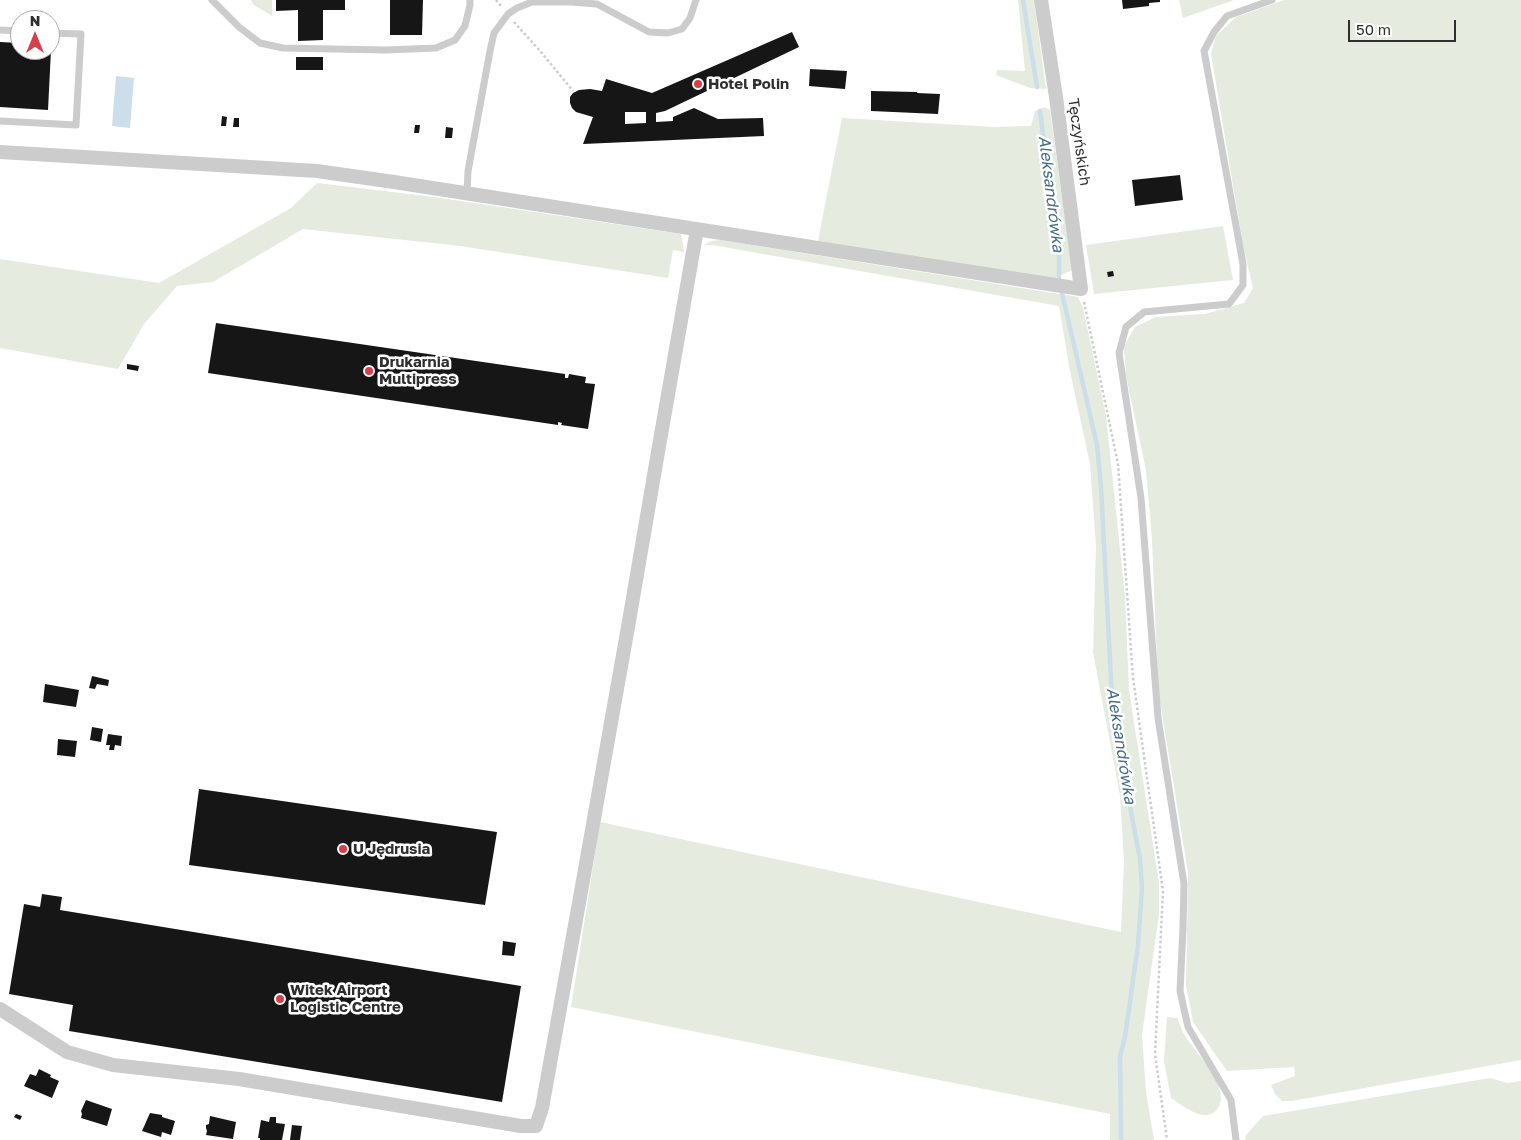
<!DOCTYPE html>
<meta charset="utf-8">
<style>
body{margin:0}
#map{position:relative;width:1521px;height:1140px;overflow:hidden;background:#fff;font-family:"Golos Text",sans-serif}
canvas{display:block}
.north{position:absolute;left:10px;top:10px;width:50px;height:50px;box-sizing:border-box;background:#fff;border:1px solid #acacac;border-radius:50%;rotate:0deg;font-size:14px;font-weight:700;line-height:20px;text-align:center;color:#2f2f2f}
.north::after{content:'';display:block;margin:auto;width:18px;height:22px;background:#d7404a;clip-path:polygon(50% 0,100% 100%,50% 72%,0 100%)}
.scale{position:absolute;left:1348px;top:20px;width:108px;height:22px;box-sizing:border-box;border:2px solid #2f2f2f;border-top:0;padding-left:6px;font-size:15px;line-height:18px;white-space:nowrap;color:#2f2f2f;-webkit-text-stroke:4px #fff;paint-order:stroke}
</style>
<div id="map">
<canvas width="1521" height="1140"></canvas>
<div class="north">N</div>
<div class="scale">50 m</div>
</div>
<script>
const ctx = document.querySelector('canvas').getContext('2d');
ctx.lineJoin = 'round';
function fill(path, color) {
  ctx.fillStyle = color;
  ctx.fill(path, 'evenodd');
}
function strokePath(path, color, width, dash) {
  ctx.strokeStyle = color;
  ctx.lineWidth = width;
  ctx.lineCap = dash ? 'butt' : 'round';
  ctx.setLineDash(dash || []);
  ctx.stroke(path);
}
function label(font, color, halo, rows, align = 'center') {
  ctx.font = font + ' "Golos Text",sans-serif';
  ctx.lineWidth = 5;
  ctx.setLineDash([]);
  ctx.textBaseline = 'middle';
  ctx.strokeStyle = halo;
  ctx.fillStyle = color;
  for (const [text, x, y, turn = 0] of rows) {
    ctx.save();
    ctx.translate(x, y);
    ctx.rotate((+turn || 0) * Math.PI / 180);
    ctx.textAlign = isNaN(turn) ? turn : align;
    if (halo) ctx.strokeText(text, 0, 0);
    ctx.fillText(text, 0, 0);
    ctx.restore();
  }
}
fill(new Path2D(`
 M251,0h21v16l-18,-11z
 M1018,0h16l12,89 -16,-1 -34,-13 1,-5 28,1z
 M1179,0h55l-51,18z
 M1284,0h237v1060l-229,41h-10l-7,-7 -4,-9 24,-9 -1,-9 -67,4 -34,-49 -7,-37 2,-112 -30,-184 -6,-150 -6,-69 -20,-94 -2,-30 11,-19 21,-10 49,-3 39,-11 9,-15 -10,-43 -32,-191 5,-18 20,-19z
 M1044,107l6,3 22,160 -21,10 -233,-39 24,-123 153,9 36,-1 4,-15z
 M317,183l117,14 247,37 3,18 -11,-2 -5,28 -208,-32 -157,-17 -90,53 -36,4 -33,38 -26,45 -118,-21v-89l159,24 132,-75z
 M1223,226l10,54 -139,14 -8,-49z
 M721,240l357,57 5,11 23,108 19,181 4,93 30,193v31l-17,121 4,57 8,48h-44v-26l-539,-107 29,-185 521,110 3,-70 -4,-67 -27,-143 3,-106 -6,-82 -20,-93 -11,-65 -347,-61h-8l7,-4z
 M1167,1017l10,1c3,6 5,13 8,18 10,16 50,55 31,75 -13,12 -34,-6 -45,-13l-7,-37z
 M1490,1078l17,5 14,-2v59h-276l1,-5 17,-19z`), '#e5ebde');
fill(new Path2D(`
 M116,76l18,2 -4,50 -18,-2z`), '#ccdee9');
strokePath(new Path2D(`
 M1023,0l14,87
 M1040,111l19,147v20
 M1062,293l35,152 4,42 12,231 27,141 2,29 -4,57 -13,92 -5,19 1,84`), '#ccdee9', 4.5);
fill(new Path2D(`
 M276,0h69v10h-22v30l-25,1v-31l-22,1z
 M390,0h33l-1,35h-32z
 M1122,0h38v2l-11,1v3l-26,3z
 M792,32l7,15 -134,64 -9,2v9l17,-1v-4l21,-9 24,11 45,-1 1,18 -181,8 10,-27 -17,-5 -4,-4 -2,-5v-6l3,-4 6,-3 11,-1 12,2 4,-12 46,14zM625,112h21v11l-21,1z
 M0,42l20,1v7h31l-3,60 -48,-3z
 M296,57h27v13h-27z
 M810,69l37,2 -2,18 -36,-3z
 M871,91l46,1v1l23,1 -2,20 -67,-3z
 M222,116l5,1 -1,9h-5z
 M234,118h5v9h-6z
 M415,125h5l-1,8h-5z
 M446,127l7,1 -1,10h-7z
 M1180,175l3,25 -48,6 -3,-26z
 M1113,271l1,5 -6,1 -1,-5z
 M216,323l349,51v4h3l1,-4 17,3 -1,6 10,1 -7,45 -27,-4 1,-2 -4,-1v3l-350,-52z
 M127,364l12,2 -1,5 -11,-2z
 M92,676l17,4 -1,6 -11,-2 -2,5 -6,-1z
 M45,684l34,6 -3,17 -33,-5z
 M92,727l11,2 -2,13 -11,-2z
 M108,734l14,2 -1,10 -6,-1 -1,5h-5l1,-5h-4z
 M58,739l19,2 -2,16 -18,-2z
 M199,789l298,43 -12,73 -296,-40z
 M42,894l20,3 -2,13 461,76 -19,116 -433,-71 4,-26 -64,-11 15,-90 16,3z
 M503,941l13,2 -2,13 -12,-1z
 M39,1069l12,6 -1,2 9,4 -7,17 -28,-12 6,-12 6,2z
 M86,1100l26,9 -5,17 -26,-8 1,-4 -1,-3z
 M150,1113l12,2v2l13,4 -4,14 -9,-3 -1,5 -19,-6z
 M16,1114l6,2 -2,4 -6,-3z
 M210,1116l26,6 -3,17 -27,-4 1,-4 -1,-3v-3l3,-1z
 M270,1117h6v6l9,1 -3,16h-22v-2h-2l3,-18 8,2z
 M292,1125l10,1 -2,14h-10z`), '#161616');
strokePath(new Path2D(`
 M496,0l5,6
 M514,22l27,30 32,39
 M1084,302l34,162 15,214 30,213 -8,163 12,86`), '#ccc', 2.5, [2.5, 2.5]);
strokePath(new Path2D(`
 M212,0l27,27 21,16 23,5 102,2 51,-2 19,-8 10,-14 5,-21v-5
 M0,30l20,1
 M0,121l76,4 5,-91 -31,-1
 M467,193l1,-22 22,-120 4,-18 14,-19 9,-6 15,-6h39l26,2 52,28 19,1 14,-4 8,-11 6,-18
 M1236,1140l-5,-40 -43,-73 -8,-36 3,-63 1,-44 -26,-166 -17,-220 -22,-145 7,-26 18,-15 85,-8 14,-19v-21l-39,-213 10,-19 13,-16 45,-16`), '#ccc', 7);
strokePath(new Path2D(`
 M0,152l317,19 77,11 687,107 -25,-192 -15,-97
 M0,1009l67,43 46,13 126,14 282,47h15l6,-18c29,-160 58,-321 86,-481 23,-133 45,-265 69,-398`), '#ccc', 14);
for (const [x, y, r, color] of [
 [698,84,5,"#d7404a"],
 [369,371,5,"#d7404a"],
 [343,849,5,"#d7404a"],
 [280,999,5,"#d7404a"]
]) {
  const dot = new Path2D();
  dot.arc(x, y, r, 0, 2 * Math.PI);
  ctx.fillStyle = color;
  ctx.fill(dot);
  strokePath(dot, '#fff', 2);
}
label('bold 15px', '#2f2f2f', '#fff', [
 ["Hotel Polin",708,84],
 ["Drukarnia",379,362],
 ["Multipress",379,379],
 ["U Jędrusia",353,849],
 ["Witek Airport",290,990],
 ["Logistic Centre",290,1007]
], 'left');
label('15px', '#2f2f2f', '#fff', [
 ["Tęczyńskich",1079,142,82]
]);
label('italic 16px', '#436f8b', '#fff', [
 ["Aleksandrówka",1051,194,83],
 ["Aleksandrówka",1121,746,81]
]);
</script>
